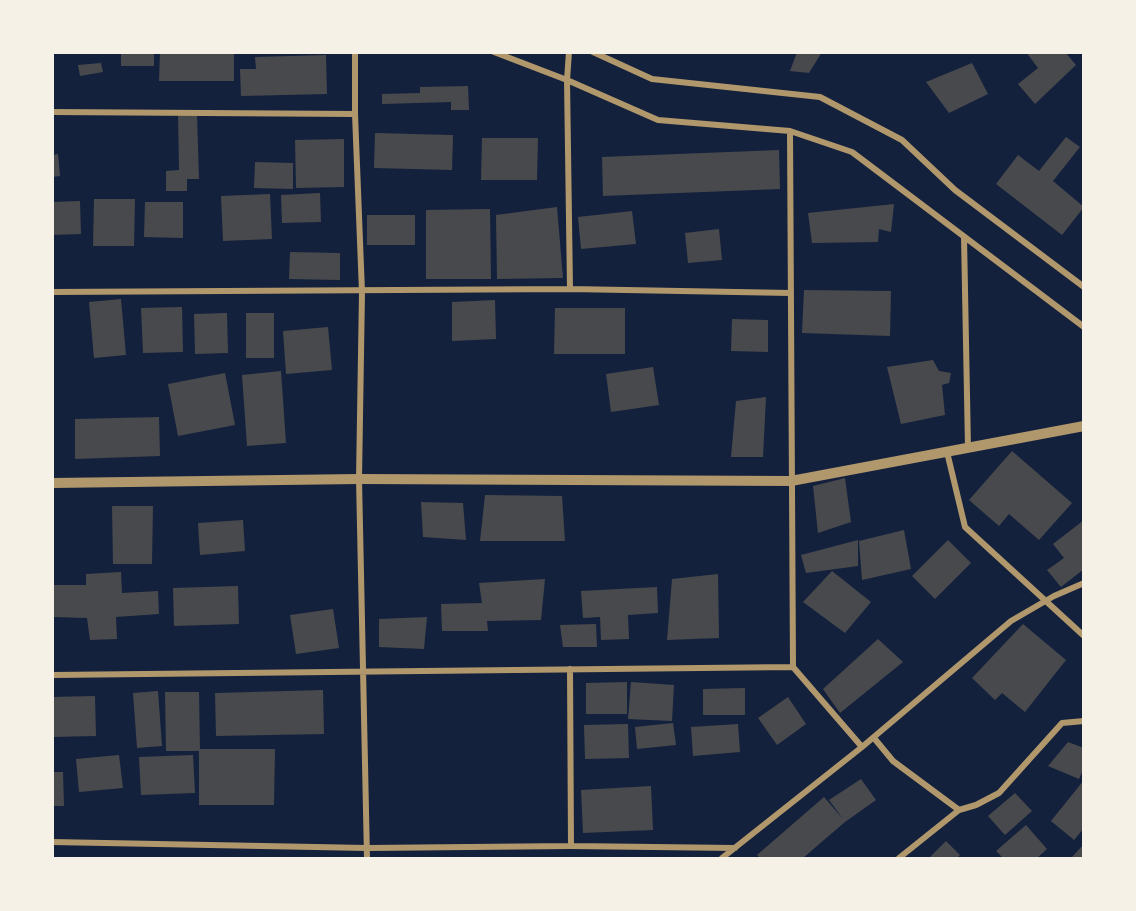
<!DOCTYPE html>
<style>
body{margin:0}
#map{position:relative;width:1136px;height:911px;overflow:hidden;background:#14213d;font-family:Signika,sans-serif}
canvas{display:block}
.frame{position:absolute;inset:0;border:54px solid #f6f1e7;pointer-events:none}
</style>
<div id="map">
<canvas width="1136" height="911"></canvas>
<div class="frame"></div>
</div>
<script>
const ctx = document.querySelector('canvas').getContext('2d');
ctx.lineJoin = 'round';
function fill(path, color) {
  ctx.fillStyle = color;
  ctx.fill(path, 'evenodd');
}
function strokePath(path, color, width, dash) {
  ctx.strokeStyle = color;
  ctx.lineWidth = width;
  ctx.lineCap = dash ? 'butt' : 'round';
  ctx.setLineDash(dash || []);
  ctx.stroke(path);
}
fill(new Path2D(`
 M121,52h33v14h-33z
 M160,52h74v29h-75z
 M797,52h25l-13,21 -19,-2z
 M1026,52h39l11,13 -41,39 -17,-20 20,-16z
 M326,55l1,39 -86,2 -1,-27h16l-1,-12z
 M101,63l2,9 -23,4 -2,-11z
 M972,63l16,31 -39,19 -23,-31z
 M468,86l1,24h-18v-8l-69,2v-10l38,-1v-6z
 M178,114h19l2,65h-12v12h-21v-20l13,-1z
 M375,133l78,2 -1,35 -78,-2z
 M1066,137l14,10 -27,34 31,26 -22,28 -66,-51 22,-29 21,16z
 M482,138h56l-1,42h-56z
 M344,139v48l-48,1 -1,-48z
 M779,150l1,39 -177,7 -1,-39z
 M58,154l2,22 -8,1v-22z
 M255,162l38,1v26l-39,-1z
 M320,193l1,29 -39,1 -1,-28z
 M270,194l2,45 -49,2 -2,-45z
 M94,199h41l-1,47h-41z
 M80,201l1,33 -29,1v-33z
 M145,202h38v36l-39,-1z
 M894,204l-3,28 -12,-3 -1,13 -66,1 -4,-30z
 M557,207l6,71 -66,1 -1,-64z
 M490,209l1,70h-65v-69z
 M632,211l4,33 -55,5 -3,-32z
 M367,215h48v30h-48z
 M719,229l3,31 -34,3 -3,-30z
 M290,252l50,1v27l-51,-1z
 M804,290l87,1 -1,45 -88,-3z
 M121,299l5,56 -32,3 -5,-56z
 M495,300l1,39 -44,2v-39z
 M182,307l1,45 -40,1 -2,-45z
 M555,308h70v46h-71z
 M227,313l1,40 -33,1 -1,-40z
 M246,313h28v45h-28z
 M732,319l36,1v32l-37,-1z
 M328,327l4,43 -46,4 -3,-43z
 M933,360l6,11 12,2 -2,10 -7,2 3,30 -44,9 -14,-57z
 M653,367l6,38 -48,7 -5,-38z
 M281,371l5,72 -39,3 -5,-71z
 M225,373l10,52 -57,11 -10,-52z
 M766,397l-3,60h-32l5,-56z
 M159,417l1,39 -85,3v-40z
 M1012,451l60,52 -33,37 -30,-26 -10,12 -30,-26z
 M845,478l6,44 -33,11 -5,-47z
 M485,495l77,1 3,45h-85z
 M421,502l42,1 3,37 -43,-3z
 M112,506h41l-1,58h-39z
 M243,520l2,31 -45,4 -2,-32z
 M1084,520v49l-23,18 -14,-17 17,-12 -11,-14z
 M904,530l7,39 -49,11 -3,-39z
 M858,540v26l-52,7 -5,-18z
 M948,540l23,23 -36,36 -23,-23z
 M832,571l39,31 -26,31 -42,-31z
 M121,572l1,21 36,-2 1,23 -43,3 1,22 -27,1 -3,-22 -35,-1v-32h34v-11z
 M718,574l1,64 -52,2 5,-61z
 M545,579l-4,41 -54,1 1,10h-46l-1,-27 41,-1 -3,-20z
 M238,586l1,38 -65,2 -1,-38z
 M657,587l1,26 -30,2 1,24 -28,1 -1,-23 -17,1 -2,-27z
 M333,609l6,39 -43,6 -6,-39z
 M427,617l-3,32 -45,-2v-28z
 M596,624l1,23h-34l-3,-22z
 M1023,624l43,36 -41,52 -23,-19 -7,7 -23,-22z
 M878,639l25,23 -63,51 -17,-24z
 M627,682v32h-41v-31z
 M631,682l43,3 -2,36 -44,-2z
 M745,688v27h-42v-26z
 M323,690l1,44 -108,2 -1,-43z
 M158,691l4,55 -25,2 -4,-55z
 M165,692h34l1,57h75l-1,56h-75v-54h-33z
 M95,696l1,40 -44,1v-40z
 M788,697l18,27 -29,21 -19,-27z
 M673,723l3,22 -39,4 -2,-22z
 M628,724l1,34 -44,1 -1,-34z
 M738,724l2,28 -47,4 -2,-29z
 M1068,742l16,6v20l-5,11 -31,-13z
 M119,755l4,33 -44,4 -3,-33z
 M193,755l2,38 -54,2 -2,-38z
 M52,772h11l1,34h-12z
 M861,779l15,21 -31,22 -42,36h-43l-3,-3 67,-58 19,22 -14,-19z
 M1084,780v48l-10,12 -23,-19z
 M651,786l2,44 -70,3 -2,-43z
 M1015,793l17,18 -27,24 -17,-19z
 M1026,825l21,24 -10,9h-34l-7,-7z
 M946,841l14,14 -3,3h-28z
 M1084,844v14h-13z`), '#48494c');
strokePath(new Path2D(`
 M355,52v62l7,178 -3,187 8,379
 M494,52l73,28 91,40 132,11 62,21 232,175
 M569,52l-2,28 3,209
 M593,52l59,27 168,18 82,43 53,50 129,97
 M52,112l303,2
 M790,131l3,536 69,80
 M964,237l4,211
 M52,292l518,-3 221,4
 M947,452l18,75 119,109
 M570,669l1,177
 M52,675l741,-8
 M874,738l19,23 66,49 -60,48
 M959,810l17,-5 23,-12 63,-70 22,-2
 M52,842l315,6 204,-2 164,2
 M722,858l140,-111 149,-126 43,-25 30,-13`), '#b1986c', 6);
strokePath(new Path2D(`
 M52,483l307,-4 432,2 293,-55`), '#b1986c', 10);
</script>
